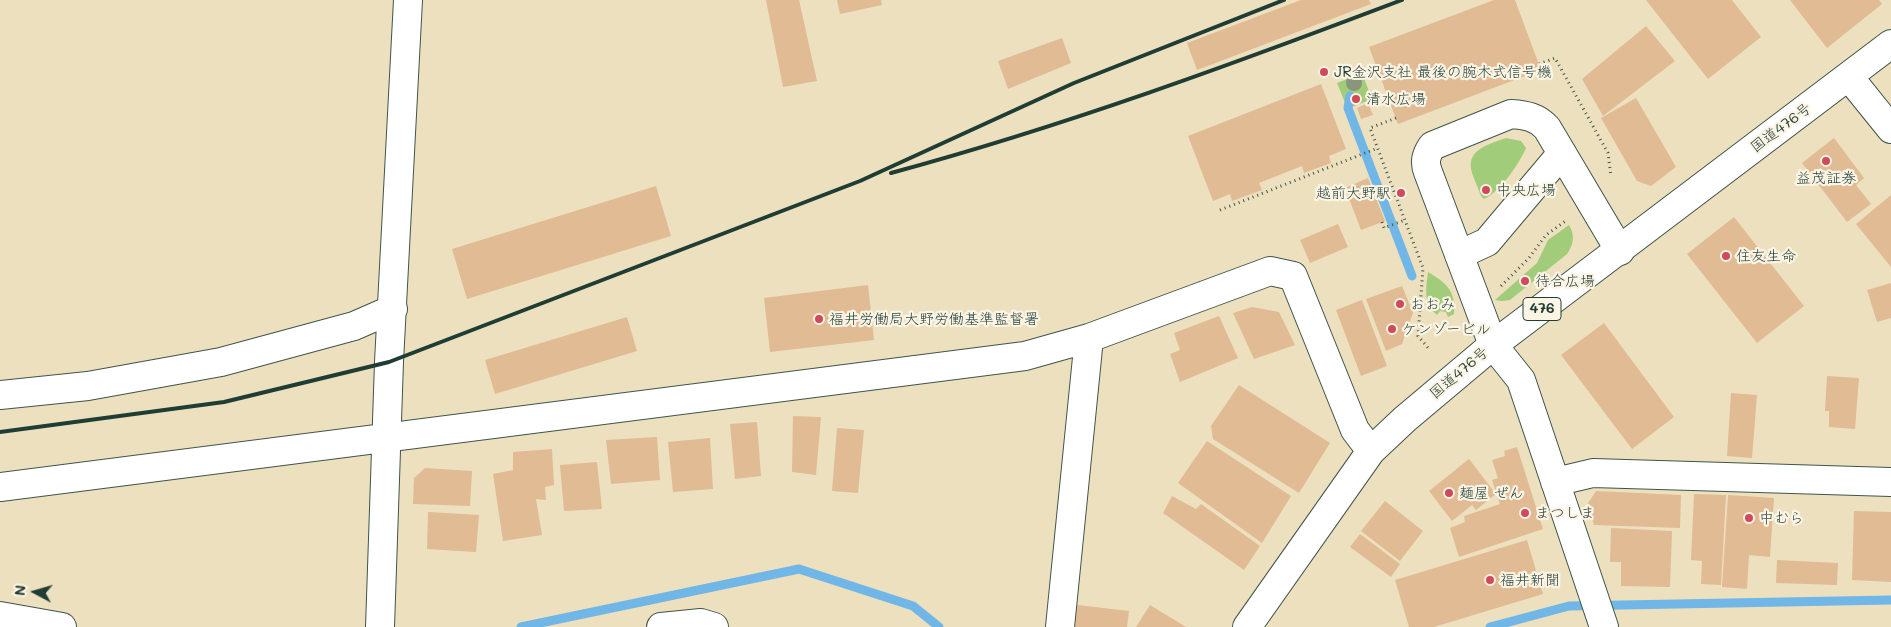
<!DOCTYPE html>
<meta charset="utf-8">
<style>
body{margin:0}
#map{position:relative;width:1891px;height:627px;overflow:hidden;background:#ede0be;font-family:Mali,sans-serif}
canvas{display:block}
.north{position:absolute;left:10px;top:567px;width:50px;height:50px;-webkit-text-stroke:4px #fcf5e5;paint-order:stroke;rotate:276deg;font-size:14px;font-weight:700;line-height:20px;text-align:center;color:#1f3d34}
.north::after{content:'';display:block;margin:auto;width:18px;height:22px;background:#1f3d34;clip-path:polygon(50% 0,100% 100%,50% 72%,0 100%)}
</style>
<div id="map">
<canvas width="1891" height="627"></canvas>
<div class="north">N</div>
</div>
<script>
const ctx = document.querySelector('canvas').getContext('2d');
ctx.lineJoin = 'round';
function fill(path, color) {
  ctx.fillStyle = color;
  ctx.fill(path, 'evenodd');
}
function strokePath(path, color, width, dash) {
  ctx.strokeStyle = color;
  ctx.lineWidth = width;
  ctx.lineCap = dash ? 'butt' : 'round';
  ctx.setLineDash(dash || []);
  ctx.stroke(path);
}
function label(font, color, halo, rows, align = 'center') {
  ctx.font = font + ' Mali,"Klee One",sans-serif';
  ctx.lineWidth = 4.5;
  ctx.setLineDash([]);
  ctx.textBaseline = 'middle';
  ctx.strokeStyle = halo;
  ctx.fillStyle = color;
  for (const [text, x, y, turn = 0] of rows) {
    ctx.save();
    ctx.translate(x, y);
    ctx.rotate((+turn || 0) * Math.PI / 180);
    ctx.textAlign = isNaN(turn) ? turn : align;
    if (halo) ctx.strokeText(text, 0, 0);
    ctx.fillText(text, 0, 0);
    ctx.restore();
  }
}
fill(new Path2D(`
 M1362,73l10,26 -20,8 -6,-2 -9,-22z
 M1506,138l15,3 5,7c-7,16 -26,44 -42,51l-3,-3c-8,-23 -21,-38 6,-51 7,-3 13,-5 19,-7z
 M1569,225c6,10 5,19 -2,29l-57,46 -8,1 -7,-1 42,-37 11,-23z
 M1428,272c18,11 28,18 26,42l-6,3 -2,-5 -6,-1 -3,4c-14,-12 -11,-26 -9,-43z`), '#a1cc79');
strokePath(new Path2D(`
 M1350,96l-2,12 64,168
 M521,627l278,-58 114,37 26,21
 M1490,627l79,-21 322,-6`), '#70b6e7', 9);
fill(new Path2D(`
 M766,0h33l18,81 -34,6z
 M837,0h44l1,5 -42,9z
 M1301,0h68l2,4 -174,66 -10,-27z
 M1494,0h21l26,70 -143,54 -29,-77z
 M1646,0h86l29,37 -53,42z
 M1790,0h89l3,4 -55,44z
 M1646,26l29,35 -72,55 -21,-37z
 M1062,38l9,25 -63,26 -10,-28z
 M1321,84l25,65 -17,7 2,7 -27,10 -2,-7 -43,17 3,7 -30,11 -2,-7 -17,7 -25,-65z
 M1636,98l40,69 -25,19 -14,-5 -36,-63z
 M1368,103l5,12 -12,4 -4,-11z
 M1834,138l30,40 -8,7 15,19 -24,18 -45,-59z
 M1368,178l17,43 -24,9 -16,-42z
 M656,186l15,50 -204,63 -15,-50z
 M1891,195v72l-35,-43z
 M1734,217l70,89 -47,37 -70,-89z
 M1338,224l10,23 -38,16 -10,-23z
 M1891,283v35l-14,4 -10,-32z
 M868,285l6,55 -104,12 -6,-54z
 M1402,286l11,27 -11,31 -16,7 -20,-52z
 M1362,300l25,66 -26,10 -25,-66z
 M1252,307l27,5 16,33 -41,14 -21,-46z
 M1219,316l19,42 -58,24 -10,-28 10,-4 -6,-17z
 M627,317l10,34 -142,43 -10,-34z
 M1604,323l70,94 -42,32 -71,-94z
 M1827,376l32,2 -4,51 -26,-2v-16h-4z
 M1239,385l91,58 -31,50 -86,-54 -2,-13z
 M1731,393l26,2 -5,63 -25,-2z
 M793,416l28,1 -5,58 -24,-3z
 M757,422l4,54 -26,3 -5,-55z
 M837,428l27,2 -6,63 -26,-2z
 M657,437l3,43 -49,4 -5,-44z
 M710,438l3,51 -40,3 -5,-50z
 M1207,441l84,55 -29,47 -84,-60z
 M1517,447l26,82 -84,28 -9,-29 15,-6 -1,-6 36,-12 -8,-24 6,-2 -6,-18 13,-4 -1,-5z
 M552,449l2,36 -9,2 1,13 -10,-1 6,36 -39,6 -10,-67 20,-4v-18z
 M1469,459l27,35 -20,16 -4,-5 -20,16 -23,-30z
 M597,462l5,47 -38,2 -4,-46z
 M425,468l47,3 -2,35 -57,-2 1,-26z
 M1596,491l85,4 -1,33 -86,-3 -6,-22z
 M1694,494l32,1 -5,90 -20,-1 1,-23 -11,-1z
 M1728,495l46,3 -4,59 -21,-2 -2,34 -25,-2z
 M1172,496l24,13 5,-5 59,42 -16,24 -81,-57z
 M1385,501l38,30 -23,30 -39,-30z
 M1854,511l37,1v70l-39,-2z
 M428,512l51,3 -3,37 -49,-3z
 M1611,528l61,3 -2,56 -49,-1v-24h-11z
 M1360,534l40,30 -9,13 -41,-30z
 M1527,540l16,54 -109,33h-25l-14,-47z
 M1777,560l61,3 -1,22 -61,-2z
 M1077,605l52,6 -2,16h-53z
 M1150,605l36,22h-50z`), '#e1bb94');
const minor = new Path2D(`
 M1849,77l42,52
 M1459,255l28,-13 75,-89
 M0,395l88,-9 133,-24 133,-36 39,-17
 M1555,482l38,-9 298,9
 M0,487l1025,-131 64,-18 181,-67 23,5 62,154 16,21
 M0,616l62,11
 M380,627l9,-265 19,-362
 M661,627l40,-4 13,4
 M1060,627l29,-289
 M1604,627l-83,-247 -28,-35 -65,-173c-4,-10 -2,-17 4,-26l79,-32c15,1 26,3 36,14l73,123`);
const highway = new Path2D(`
 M1247,627l124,-176 34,-32 88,-74 398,-301`);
strokePath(minor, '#3e5549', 30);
strokePath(highway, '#3e5549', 30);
strokePath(new Path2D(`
 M1539,64l16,-6 53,95 3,24
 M1396,118l-26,10 53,140 -5,68 11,13
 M1220,210l158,-62
 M1382,222l2,6 21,-8
 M1501,286l28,-28 17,-23 21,-15`), '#3e5549', 3, [1, 4]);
strokePath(minor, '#fff', 28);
strokePath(highway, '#fff', 28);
strokePath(new Path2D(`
 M891,173c174,-47 342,-109 511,-173
 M0,432l224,-30 165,-40 471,-181 214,-98 210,-83`), '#1f3d34', 4);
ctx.fillStyle = '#8a967a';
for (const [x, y] of [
 [1354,83]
]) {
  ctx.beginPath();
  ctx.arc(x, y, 8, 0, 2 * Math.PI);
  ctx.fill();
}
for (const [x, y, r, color] of [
 [1324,72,5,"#d1495b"],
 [1356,99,5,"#d1495b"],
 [1826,161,5,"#d1495b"],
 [1486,190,5,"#d1495b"],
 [1401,193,5,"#d1495b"],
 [1726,256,5,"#d1495b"],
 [1525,281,5,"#d1495b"],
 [1400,304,5,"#d1495b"],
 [819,319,5,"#d1495b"],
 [1392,329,5,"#d1495b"],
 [1449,493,5,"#d1495b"],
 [1525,513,5,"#d1495b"],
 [1749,518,5,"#d1495b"],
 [1490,580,5,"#d1495b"]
]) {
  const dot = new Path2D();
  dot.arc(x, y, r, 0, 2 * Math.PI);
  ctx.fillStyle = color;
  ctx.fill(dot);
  strokePath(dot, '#fcf5e5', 2);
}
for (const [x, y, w] of [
 [1542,309,38]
]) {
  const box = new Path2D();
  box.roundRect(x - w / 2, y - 11.5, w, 23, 4);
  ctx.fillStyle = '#fcf5e5';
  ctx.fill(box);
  strokePath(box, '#1f3d34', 1);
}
label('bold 14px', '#1f3d34', null, [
 ["476",1542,309]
]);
label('15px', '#1f3d34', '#fcf5e5', [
 ["JR金沢支社 最後の腕木式信号機",1334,72],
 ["清水広場",1366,99],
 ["益茂証券",1826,178,"center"],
 ["中央広場",1496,190],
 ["越前大野駅",1391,193,"right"],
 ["住友生命",1736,256],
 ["待合広場",1535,281],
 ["おおみ",1410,304],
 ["福井労働局大野労働基準監督署",829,319],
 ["ケンゾービル",1402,329],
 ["麺屋 ぜん",1459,493],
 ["まつしま",1535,513],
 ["中むら",1759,518],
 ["福井新聞",1500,580]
], 'left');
label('15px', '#1f3d34', '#fcf5e5', [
 ["国道476号",1781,128,-37],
 ["国道476号",1459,373,-40]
]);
</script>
